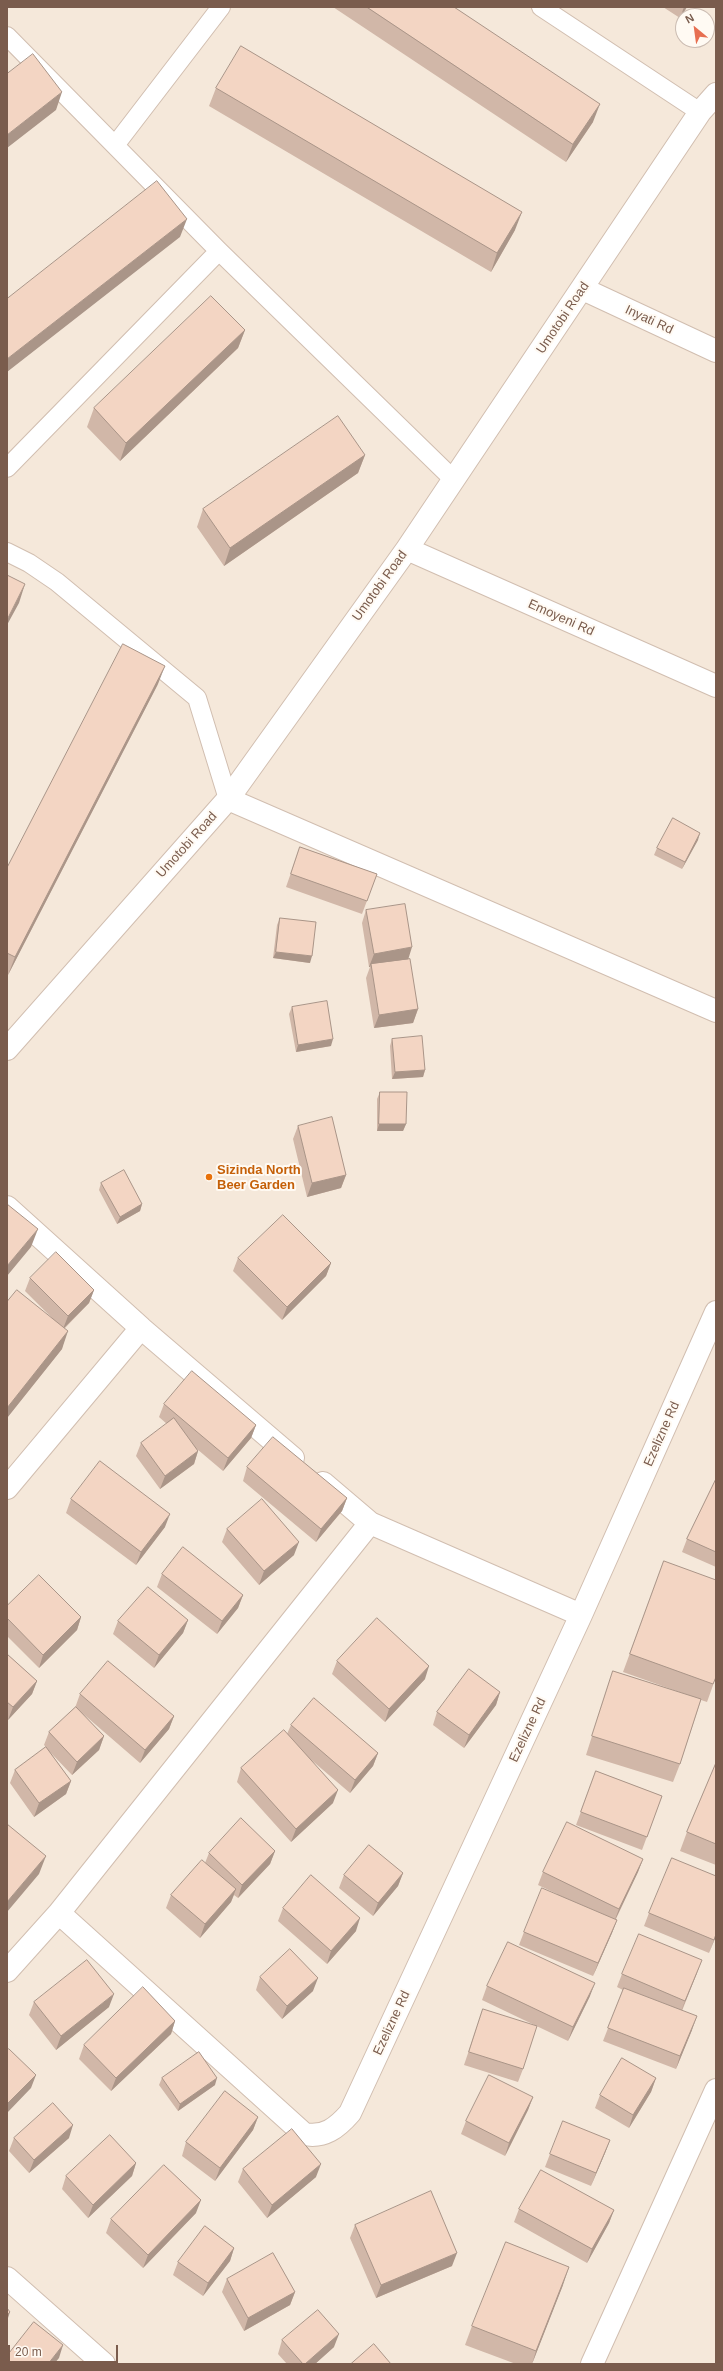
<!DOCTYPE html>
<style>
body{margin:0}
#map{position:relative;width:723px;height:2371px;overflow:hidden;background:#fdf6ec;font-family:Arial,sans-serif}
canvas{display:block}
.frame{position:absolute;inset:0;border:8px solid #7a5c4d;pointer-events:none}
.north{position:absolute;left:675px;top:8px;width:40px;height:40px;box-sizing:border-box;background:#fffaf3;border:1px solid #cabbb1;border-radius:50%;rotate:331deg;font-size:11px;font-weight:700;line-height:16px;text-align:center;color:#7a5c4d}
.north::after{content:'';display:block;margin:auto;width:14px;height:18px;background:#e76f51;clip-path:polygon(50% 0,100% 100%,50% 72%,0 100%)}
.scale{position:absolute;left:8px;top:2345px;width:110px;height:18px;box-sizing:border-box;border:2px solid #7a5c4d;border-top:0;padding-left:5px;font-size:12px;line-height:14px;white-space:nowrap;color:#7a5c4d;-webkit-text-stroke:3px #fffaf3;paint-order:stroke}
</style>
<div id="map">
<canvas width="723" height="2371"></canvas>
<div class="frame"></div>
<div class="north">N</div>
<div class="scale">20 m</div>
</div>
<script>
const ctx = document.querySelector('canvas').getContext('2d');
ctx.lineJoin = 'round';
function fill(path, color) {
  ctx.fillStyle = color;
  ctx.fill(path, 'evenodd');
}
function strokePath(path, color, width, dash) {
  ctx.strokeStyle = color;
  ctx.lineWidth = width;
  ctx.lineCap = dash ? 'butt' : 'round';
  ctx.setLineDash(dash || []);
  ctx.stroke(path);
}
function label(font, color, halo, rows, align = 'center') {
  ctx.font = font + ' Arial,sans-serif';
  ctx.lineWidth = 4;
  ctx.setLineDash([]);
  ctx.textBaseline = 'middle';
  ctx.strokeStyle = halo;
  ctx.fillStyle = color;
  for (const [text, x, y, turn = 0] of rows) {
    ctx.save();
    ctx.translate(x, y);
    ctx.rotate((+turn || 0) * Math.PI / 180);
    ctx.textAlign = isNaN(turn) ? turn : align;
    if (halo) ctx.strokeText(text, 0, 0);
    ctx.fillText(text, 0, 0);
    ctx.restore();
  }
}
fill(new Path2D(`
 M7,7h709v2357h-709zM683,16h24v24h-24z`), '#f5e8da');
const lane = new Path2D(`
 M541,7l159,105
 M7,36l212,215 234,228
 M116,144l105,-137
 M7,468l212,-217
 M7,552l22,11 28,19 140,116 31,101`);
const street = new Path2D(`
 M583,289l133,62
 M407,549l309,137
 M228,799l488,212
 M7,1049l221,-250 179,-250 293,-437 16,-18
 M7,1207l134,121 152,130
 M323,1483l47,40 211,92
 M7,1488l134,-160
 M59,1913l245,221c20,4 33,-6 46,-21l231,-498 135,-303
 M7,1971l52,-58 311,-390
 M7,2278l97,86
 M592,2364l124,-274`);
strokePath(lane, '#d1beb0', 20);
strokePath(street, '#d1beb0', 24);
strokePath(lane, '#fff', 18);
strokePath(street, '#fff', 22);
fill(new Path2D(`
 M333,7h121l139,115 -27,40z
 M663,7h24l-7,11z
 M216,88l299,142 -24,42 -282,-166z
 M245,330l-7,18 -118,113 -33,-34 7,-19z
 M365,455l-7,18 -134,93 -27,-39 6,-18z
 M158,684l-150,291 -1,-1v-106z
 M698,840l-16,29 -28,-14 3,-7z
 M300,847l77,27 -15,40 -76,-27z
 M366,910l42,49 10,50 -5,14 -39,5 -8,-50 4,-11h-1l-7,-44z
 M280,918l30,45 -37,-5 4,-33z
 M292,1007l39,39 -35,6 -7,-38z
 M392,1039l33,31 -2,7 -31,2 -2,-33z
 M380,1092l26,32 -3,7h-26v-32z
 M298,1126l48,49 -5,13 -34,9 -14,-58z
 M101,1183l41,21 -2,7 -23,13 -18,-34z
 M238,1258l93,5 -5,13 -44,44 -49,-49z
 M30,1278l64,12 -5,13 -24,25 -3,21 -55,69v-116l45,16 -27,-27z
 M164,1404l92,21 -5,13 -28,33 -26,-22 1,2 -4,13 -34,25 -24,-33 5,-13 26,-19 -8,-7z
 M247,1467l100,31 -5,13 -26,31 -73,-61z
 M716,1479v88l-34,-15 5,-13z
 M71,1499l94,28 -29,38 -70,-52z
 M227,1529l67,26 -35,30 -37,-43z
 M664,1561l52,116 -9,25 -6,-2 -21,64 -7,18 -87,-27 21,-66 6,-18 69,22 -59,-21z
 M162,1574l81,21 -5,13 -21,26 -60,-47z
 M7,1606l74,11 -4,13 -38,38 -32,-32z
 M188,1620l-5,13 -29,35 -41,-34 5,-13z
 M7,1654l30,27 -5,13 -24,26 -1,2z
 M337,1661l88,18 -40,43 -53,-48z
 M500,1692l-4,13 -32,43 -31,-23 4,-13z
 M80,1694l94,22 -5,13 -29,34 -59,-51 23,24 -5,14 -27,25 -22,-23 21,29 -5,13 -32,23 -24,-34 5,-13 31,-23 -2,-2 5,-13 26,-24z
 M291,1725l87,28 -5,13 -23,27 -41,-35 24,45 -42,39 -54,-60 4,-14 46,-34z
 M716,1763v102l-36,-14 7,-19z
 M596,1771l66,25 -20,54 -66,-25z
 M275,1851l-5,13 -32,34 -4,-3 -3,7 -31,36 -34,-30 5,-13 34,-32 4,-10z
 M643,1859l-5,13 -22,47 1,1 -5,13 -19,43 -74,-31 5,-13 33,-38 -19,-9 5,-13z
 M403,1873l-5,13 -25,30 -34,-28 5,-13z
 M283,1908l73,23 -29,33 -49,-43z
 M649,1913l67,23 -7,17 -65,-27z
 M697,1973l-15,38 10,19 -16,39 -73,-28 20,-51 -6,-3 5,-13z
 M260,1977l53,14 -31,28 -26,-29z
 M487,1986l103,10 -22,45 -86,-41z
 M34,2002l75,5 -53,43 -27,-35z
 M483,2009l40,60 -5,13 -54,-17z
 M175,2021l-4,13 -60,57 -32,-32 5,-14z
 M162,2078l53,7 -37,26 -19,-26z
 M656,2078l-5,14 -22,36 -34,-20 5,-13z
 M533,2097l-5,13 -23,46 -44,-22 5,-13z
 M258,2117l-5,13 -38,51 -33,-25 4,-14z
 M14,2138h55l-40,35 -20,-22z
 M610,2140l-5,13 -14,33 -46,-19 5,-13z
 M136,2163l-4,13 -44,42 -26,-29 4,-13z
 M243,2169l73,8 -49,41 -29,-36z
 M519,2209l95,1 -5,13 -22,40 -73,-41z
 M196,2213l-53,55 -37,-35 5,-14z
 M355,2225l97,41 -76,32 -26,-60z
 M234,2248l-4,13 -27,35 -30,-21 5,-13z
 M227,2279l68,13 -5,13 -46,26 -22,-39z
 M563,2285l-31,79h-16l-51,-19 7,-19z
 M282,2340l52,7 -19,17h-28l-9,-10z`), '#d1b7a8');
fill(new Path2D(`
 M684,7h3l-7,11z
 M62,92l-6,18 -49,38v-13z
 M600,104l-7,18 -27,40 7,-18z
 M522,212l-7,18 -24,42 6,-19z
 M187,219l-7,18 -173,135v-13z
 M245,330l-7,18 -118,113 6,-18z
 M365,455l-7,18 -134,93 6,-18z
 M25,584l-6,19 -12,22v-5z
 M165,666l-7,18 -150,291 7,-18z
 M700,833l-2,7 -16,29 3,-7z
 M412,947l-4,13 -37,4 -1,3h-1l5,-13z
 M276,952l36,4 -2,7 -37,-5z
 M418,1009l-5,14 -39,5 5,-13z
 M333,1039l-2,7 -35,6 2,-7z
 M425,1070l-2,7 -31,2 3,-7z
 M379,1124h27l-3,7h-26z
 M346,1175l-5,13 -34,9 5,-14z
 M142,1204l-2,7 -23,13 3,-7z
 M38,1229l-7,18 -24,29v-10z
 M331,1263l-5,13 -44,44 5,-13z
 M94,1290l-5,13 -26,26 5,-13z
 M68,1331l-6,18 -55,69v-10z
 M256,1425l-5,13 -28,33 5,-13z
 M198,1451l-4,13 -34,25 5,-13z
 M347,1498l-5,13 -26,31 5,-13z
 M170,1514l-5,13 -29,38 5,-13z
 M299,1542l-5,13 -35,30 5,-14z
 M243,1595l-5,13 -21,26 5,-13z
 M81,1617l-4,13 -38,38 4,-13z
 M188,1620l-5,13 -29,35 5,-13z
 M429,1666l-4,13 -40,43 4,-13z
 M37,1681l-5,13 -24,26 5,-13z
 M500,1692l-4,13 -32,43 5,-13z
 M174,1716l-5,13 -29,34 5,-13z
 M104,1736l-5,14 -27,25 5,-13z
 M378,1753l-5,13 -23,27 5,-13z
 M71,1781l-5,13 -32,23 5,-14z
 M338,1790l-5,13 -42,39 5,-13z
 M275,1851l-5,13 -32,34 4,-13z
 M46,1856l-7,18 -32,38v-10z
 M643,1859l-5,13 -24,50 5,-13z
 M403,1873l-5,13 -25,30 5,-13z
 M236,1889l-5,13 -31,36 5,-14z
 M360,1918l-4,13 -29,33 4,-13z
 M617,1920l-5,13 -19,43 5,-13z
 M716,1934v2l-7,17 5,-13z
 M702,1960l-5,13 -17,41 5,-13z
 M318,1978l-5,13 -31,28 5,-13z
 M595,1983l-5,13 -22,45 5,-14z
 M114,1994l-5,13 -53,43 5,-14z
 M697,2016l-5,14 -16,39 4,-13z
 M175,2021l-4,13 -60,57 5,-13z
 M36,2075l-5,13 -24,25v-9z
 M217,2078l-2,7 -37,26 2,-7z
 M656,2078l-5,14 -22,36 4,-13z
 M533,2097l-5,13 -23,46 4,-13z
 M258,2117l-5,13 -38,51 5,-13z
 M73,2125l-4,13 -40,35 5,-13z
 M610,2140l-5,13 -14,33 5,-13z
 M136,2163l-4,13 -44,42 5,-13z
 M321,2164l-5,13 -49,41 5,-13z
 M201,2200l-5,13 -53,55 5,-13z
 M614,2210l-5,13 -22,40 5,-14z
 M234,2248l-4,13 -27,35 5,-13z
 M457,2253l-5,13 -76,32 5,-13z
 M569,2267l-6,18 -31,79 4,-13z
 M295,2292l-5,13 -46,26 4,-13z
 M10,2312l-3,9v-6z
 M339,2334l-5,13 -19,17h-10z
 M63,2345l-4,13 -5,6h-6z`), '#aa9588');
const building = new Path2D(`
 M367,7h87l146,97 -27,40z
 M241,46l281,166 -25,41 -281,-165z
 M33,54l29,38 -55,43v-61z
 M157,181l30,38 -180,140v-60z
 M211,296l34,34 -119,113 -32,-35z
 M338,416l27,39 -135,93 -27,-39z
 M7,575l18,9 -18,36z
 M123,644l42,22 -150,291 -8,-4v-85z
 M673,818l27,15 -15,29 -28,-14z
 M300,847l77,27 -10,27 -76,-27z
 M405,904l7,43 -38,7 -8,-44z
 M280,918l36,4 -4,34 -36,-4z
 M410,959l8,50 -39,6 -8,-51z
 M327,1001l6,38 -35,6 -6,-38z
 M422,1036l3,34 -30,2 -3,-33z
 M380,1092h27l-1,32h-27z
 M332,1117l14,58 -34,8 -14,-57z
 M124,1170l18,34 -22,13 -19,-34z
 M7,1204l31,25 -31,37z
 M283,1215l48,48 -44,44 -49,-49z
 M56,1252l38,38 -26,26 -38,-38z
 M17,1290l51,41 -61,77v-106z
 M192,1371l64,54 -28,33 -64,-54z
 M174,1418l24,33 -33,25 -24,-33z
 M273,1437l74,61 -26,31 -74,-62z
 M100,1461l70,53 -29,38 -70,-53z
 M716,1479v73l-29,-13z
 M262,1499l37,43 -35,29 -37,-42z
 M183,1547l60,48 -21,26 -60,-47z
 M664,1561l52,19v97l-3,7 -83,-30z
 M39,1575l42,42 -38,38 -36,-37v-12z
 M148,1587l40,33 -29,35 -41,-34z
 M377,1618l52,48 -40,43 -52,-48z
 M7,1654l30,27 -24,26 -6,-5z
 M108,1661l66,55 -29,34 -65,-56z
 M469,1669l31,23 -31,43 -32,-23z
 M613,1671l88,28 -21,65 -88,-28z
 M314,1698l64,55 -23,27 -64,-55z
 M76,1707l28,29 -27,26 -28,-30z
 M284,1730l54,60 -42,39 -55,-61z
 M46,1747l25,34 -32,22 -24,-33z
 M716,1763v81l-29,-12z
 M596,1771l66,25 -15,41 -66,-25z
 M241,1818l34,33 -33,34 -33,-32z
 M567,1822l76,37 -24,50 -76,-37z
 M7,1824l39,32 -39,46z
 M369,1845l34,28 -25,30 -34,-28z
 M672,1858l44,18v58l-2,6 -65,-27z
 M202,1860l34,29 -31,35 -34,-29z
 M311,1875l49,43 -29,33 -48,-43z
 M542,1888l75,32 -19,43 -74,-31z
 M639,1934l63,26 -17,41 -63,-27z
 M508,1942l87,41 -22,44 -86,-41z
 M290,1949l28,29 -31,28 -27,-29z
 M87,1960l27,34 -53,42 -27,-34z
 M143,1987l32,34 -59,57 -32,-33z
 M624,1988l73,28 -17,40 -72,-28z
 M483,2009l54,17 -14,43 -54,-17z
 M9,2049l27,26 -29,29v-54z
 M199,2052l18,26 -37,26 -18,-26z
 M622,2058l34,20 -23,37 -33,-20z
 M489,2075l44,22 -24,46 -43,-22z
 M225,2091l33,26 -38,51 -34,-26z
 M53,2103l20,22 -39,35 -20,-22z
 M563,2121l47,19 -14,33 -46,-19z
 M292,2129l29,35 -49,41 -29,-36z
 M110,2135l26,28 -43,42 -27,-29z
 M164,2165l37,35 -53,55 -37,-36z
 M541,2170l73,40 -22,39 -73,-40z
 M431,2191l26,62 -76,32 -26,-60z
 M205,2226l29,22 -26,35 -30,-21z
 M506,2242l63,25 -33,84 -64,-25z
 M273,2253l22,39 -47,26 -21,-39z
 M7,2308l3,4 -3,3z
 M318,2310l21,24 -34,30h-2l-21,-24z
 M34,2322l29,23 -15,19h-41v-8z
 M374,2344l17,20h-40z`);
fill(building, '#f3d5c3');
strokePath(building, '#aa9588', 1);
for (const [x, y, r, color] of [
 [209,1177,4,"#e8710a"]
]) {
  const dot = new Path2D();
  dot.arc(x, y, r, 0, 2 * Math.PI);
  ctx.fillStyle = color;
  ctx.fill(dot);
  strokePath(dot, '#fffaf3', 1.5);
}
label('13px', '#7a5c4d', '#fffaf3', [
 ["Umotobi Road",563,318,-56],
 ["Inyati Rd",649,320,25],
 ["Umotobi Road",380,586,-54],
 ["Emoyeni Rd",561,618,24],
 ["Umotobi Road",187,845,-48],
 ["Ezelizne Rd",662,1434,-66],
 ["Ezelizne Rd",528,1730,-65],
 ["Ezelizne Rd",392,2023,-65]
]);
label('bold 13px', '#c56008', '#fffaf3', [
 ["Sizinda North",217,1170],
 ["Beer Garden",217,1185]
], 'left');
</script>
